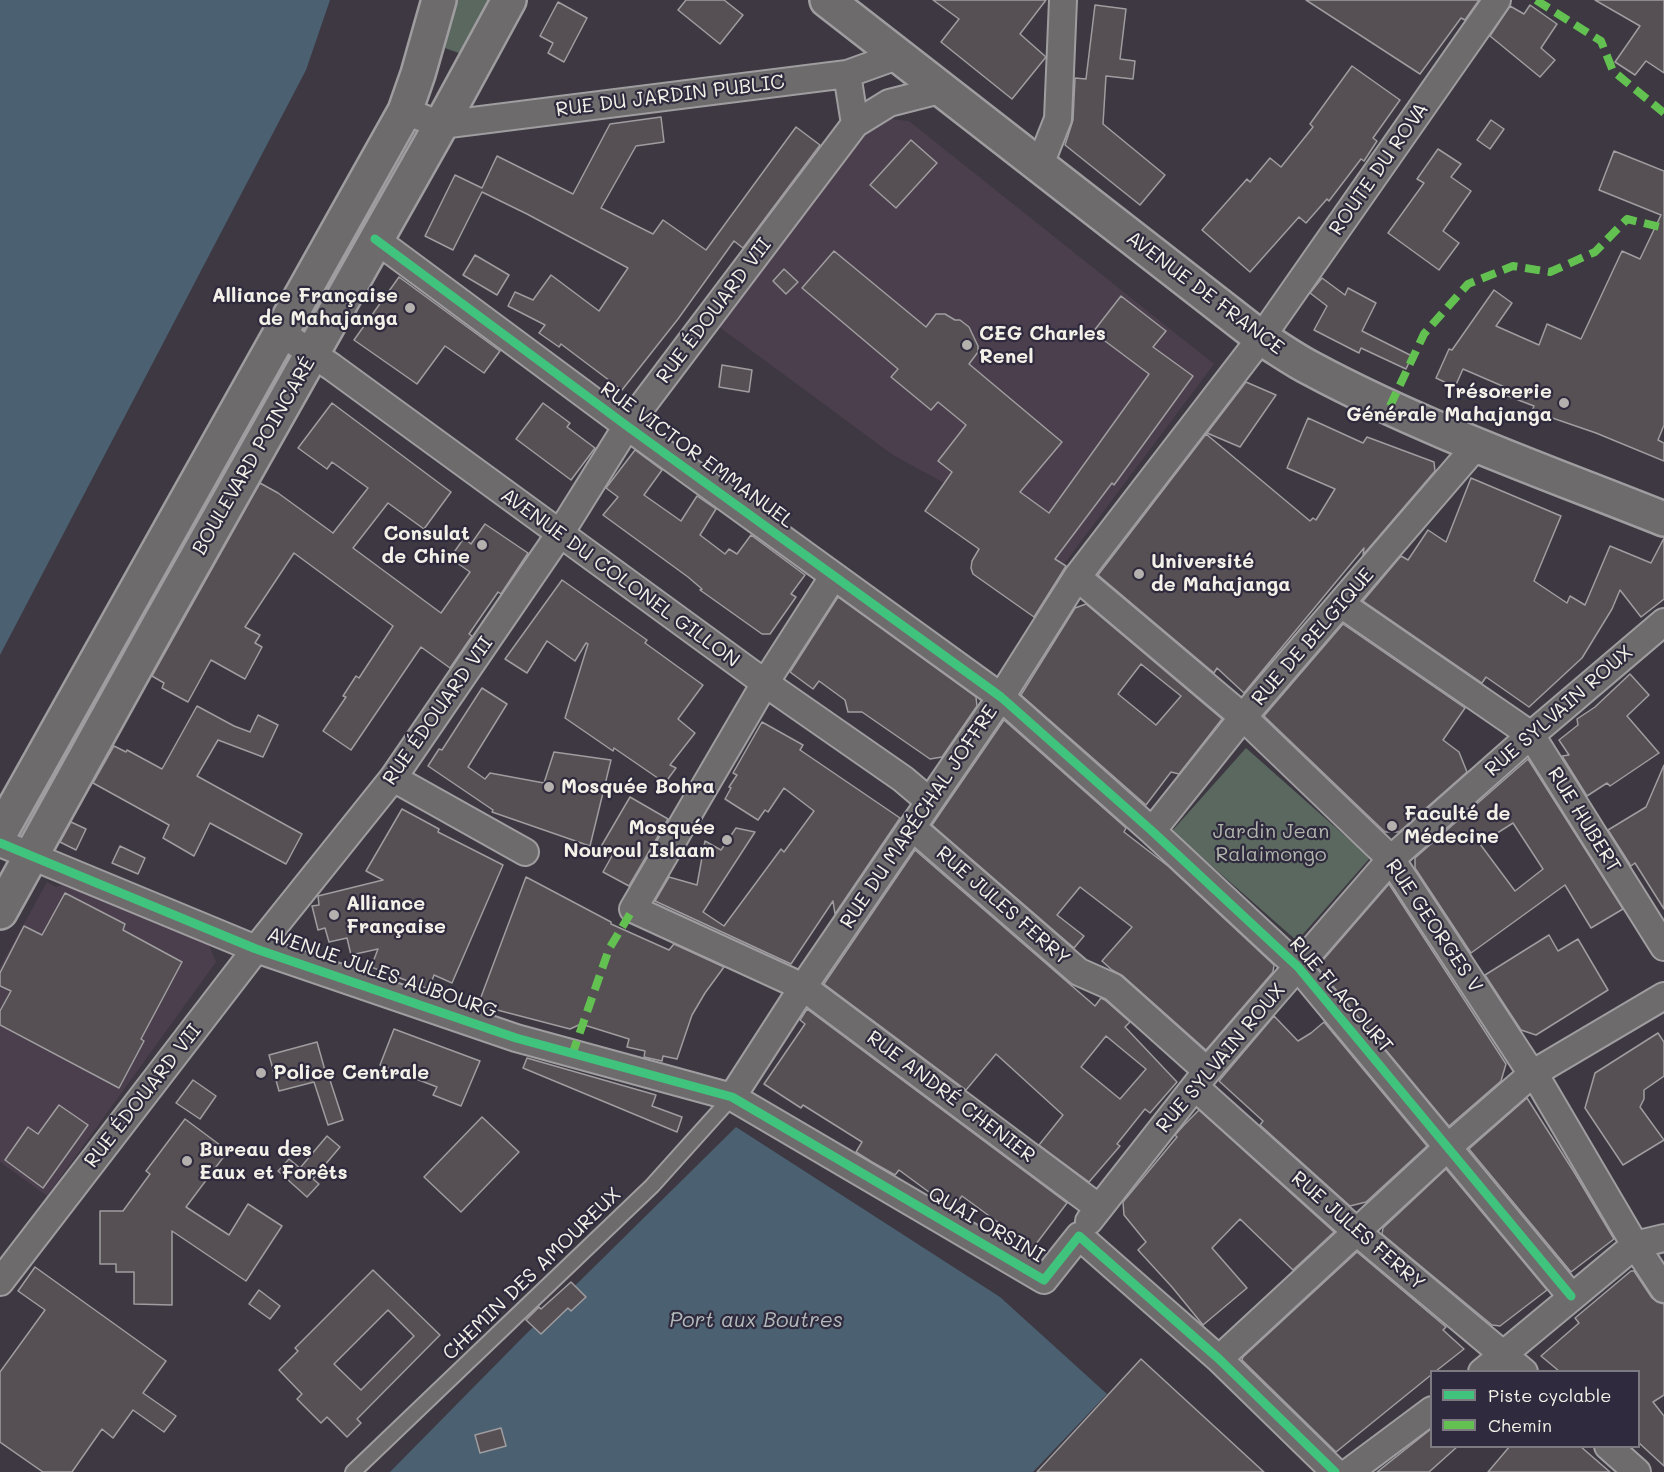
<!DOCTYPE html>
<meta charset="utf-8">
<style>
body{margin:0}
#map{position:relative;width:1664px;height:1472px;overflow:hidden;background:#3d3841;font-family:Mali,sans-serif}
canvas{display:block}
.legend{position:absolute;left:1430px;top:1370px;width:210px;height:78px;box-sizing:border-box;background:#2f2a3d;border:2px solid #7e7a81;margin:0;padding:8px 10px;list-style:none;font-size:18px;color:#f4f1e8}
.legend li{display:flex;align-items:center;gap:12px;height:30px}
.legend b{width:30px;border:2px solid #7e7a81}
</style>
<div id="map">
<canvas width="1664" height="1472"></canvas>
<ul class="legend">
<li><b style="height:8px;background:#40c37c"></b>Piste cyclable</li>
<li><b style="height:8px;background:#63c152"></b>Chemin</li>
</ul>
</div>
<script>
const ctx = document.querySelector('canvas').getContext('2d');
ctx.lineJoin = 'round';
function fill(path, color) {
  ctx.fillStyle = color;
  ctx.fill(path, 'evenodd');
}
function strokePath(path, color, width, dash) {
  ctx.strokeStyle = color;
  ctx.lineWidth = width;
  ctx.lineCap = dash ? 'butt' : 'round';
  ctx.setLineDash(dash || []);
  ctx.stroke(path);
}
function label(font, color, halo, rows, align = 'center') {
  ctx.font = font + ' Mali,sans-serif';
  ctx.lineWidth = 4.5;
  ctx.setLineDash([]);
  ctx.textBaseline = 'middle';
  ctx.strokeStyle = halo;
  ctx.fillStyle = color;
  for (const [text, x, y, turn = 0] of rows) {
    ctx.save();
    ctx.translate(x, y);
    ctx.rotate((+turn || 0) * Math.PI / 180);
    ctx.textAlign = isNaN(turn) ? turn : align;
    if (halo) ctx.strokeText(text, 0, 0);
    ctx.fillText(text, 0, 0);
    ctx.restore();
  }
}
fill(new Path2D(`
 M890,119l19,2 305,243 -150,200 -109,-75 -62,-34 -175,-129 138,-183 18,-17z
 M47,882l9,5 6,-2 145,56 9,21 -169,234 -47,-34v-195z`), '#4b3f4d');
fill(new Path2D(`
 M456,0h41l-30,56 -22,-8z
 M1246,748l124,110 -73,83 -125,-110z`), '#5a6860');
fill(new Path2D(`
 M0,0h330l-24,70 -306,585z
 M736,1127l264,170 107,97 -74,78h-643l133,-135z`), '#4b6071');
const building = new Path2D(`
 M686,0h38l19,15 -23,29 -42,-34z
 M933,0h113l-26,34 26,23 -34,42 -71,-57 18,-23z
 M1306,0h173l-14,20 -4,-2 -41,56z
 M1595,0h69v73l-18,-12 -11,14 -20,-13 25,-36z
 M558,2l29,16 -23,44 -16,-9 5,-10 -13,-7z
 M1095,5l31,4 -6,50 15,2 -2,18 -27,-3 -3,48 62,51 -25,30 -75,-60 8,-25 2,-42 11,1z
 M1530,5l27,19 -16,24 14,12 -15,17 -50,-41 20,-30 14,8z
 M1352,66l48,34 -27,38 4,3 -13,20 -3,-2 -32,42 -2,-2 -21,24 -7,-6 -49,55 -48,-42 45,-51 3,3 20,-24 11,9 32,-40 -3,-3z
 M661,117l3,25 -28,4 -35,62 52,26 10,-14 43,30 90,-123 24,18 -77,103 -9,-7 -56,78 -56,71 -61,-46 -2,3 -20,-14 6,-8 -37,-19 7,-14 18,8 18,-25 48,36 29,-43 -101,-54 -45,-22 -29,58 -28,-14 30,-61 27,13 15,-32 76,38 37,-70z
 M1491,120l13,9 -14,20 -13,-9z
 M911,140l26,23 -41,45 -26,-23z
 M1438,149l23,15 -10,13 20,14 -28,40 16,12 -20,27 -51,-37 36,-50 -7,-4z
 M1614,151l50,20v254l-6,15 6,3v18l-68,-28 -64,-22 2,-5 -29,-11 2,-7 -44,-19 -8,18 -19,-9 13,-29 3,1 42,-60 18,13 -16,23 43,19 8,-21 34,15 41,-88 18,8 21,-44 -62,-25z
 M834,251l92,76 10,-13h9l10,6h5l9,7 9,19v6l-9,12 93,78 -42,50 29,21 100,-139 -56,-42 28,-36 45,35 -13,16 40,29 -79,109 -2,-2 -57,76 11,7 -32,51 -61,-43 -2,-6 1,-7 7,-12 -54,-38 27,-39 -14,-11 28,-36 -28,-23 -7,8 -40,-33 7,-8 -96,-81z
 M475,255l34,20 -12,20 -34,-20z
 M784,269l14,13 -12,12 -13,-13z
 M399,277l101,74 -16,22 -39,-27 -28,38 -63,-44z
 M1322,278l23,17 3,-7 28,15 -14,28 50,25 -6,13 -45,-21 -2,5 -45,-23 13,-24 -17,-13z
 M722,365l30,5 -3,22 -30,-5z
 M1246,382l30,13 -36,52 -33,-14z
 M332,403l119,89 -27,37 -36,-26 -35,45 88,65 29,-41 -20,-14 14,-20 7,6 14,-20 43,29 -27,41 -3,-2 -29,42 3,2 -22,32 -29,-21 -70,103 -28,-19 23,-34 -3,-1 13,-20 3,2 34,-52 -99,-73 -49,74 15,8 -5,8 7,4 -17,32 -34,-19 -23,42 -26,-14 2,-5 -12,-7 108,-193 18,10 55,40 35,-45 -36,-26 -5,7 -29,-21z
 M543,403l27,20 -3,4 28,21 -24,32 -55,-41z
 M1308,418l55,25 4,-6 67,25 1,9 -72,84 1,-7 -120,145 -27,-25 -3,5 -116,-98 108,-141 104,87 3,-3 3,2 19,-31 -48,-21z
 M635,450l27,20 -18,25 37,26 16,-25 19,13 -16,26 25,19 4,-5 8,5 14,-19 54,40 -14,19 5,3 -26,37h-8l-62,-44 2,-1 -14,-12 -85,-62 15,-18 -12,-9z
 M1471,478l90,38 -27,65 33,22 3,-7 15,9 25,-59 41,17 13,-25v61l-23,18 -21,-27 -8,19 -30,49 -53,49 -43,-30 -4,6 -119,-82 38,-45 7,4 20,-30 18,12z
 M562,580l85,60 -2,3 58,42 -25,34 17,14 -25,32 6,3 -11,15 -51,-35 -1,3 -48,-33 23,-74 -2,-1 -11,18 -28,-20 -20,32 -22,-14z
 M838,597l138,100 1,9 -35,51 -12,2 -68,-47h-14l-3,-12 -26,-19 -6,8 -23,-17z
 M1086,604l136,115 -43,55 -8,-2 -25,33 -125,-110 54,-87zM1141,664l40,32 -25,29 -38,-31z
 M1343,624l122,84 -22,32 16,12 8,20 -68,60h-14l-121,-116z
 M1630,674l19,21 -22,21 32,37 -49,33 -3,-3 -20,13 -25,-40 7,-1 -10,-15 19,-15 -1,-6 18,-12z
 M482,688l25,16 -39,63 17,12 5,-6 54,10 10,-31 57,8 -21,86 -98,-34 1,-2 -65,-44 11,-17 3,1z
 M197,706l37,20 16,6 8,-17 20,10 -15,32 -45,-17 -21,36 105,58 -16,30 -76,-41 -16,33 -31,-18 6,-13 -76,-42 21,-37 12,6 1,-2 35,19z
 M1004,720l122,108 -2,4 44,34 106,99 -1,7 -67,78 -83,-74 -11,-6 -10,-9 30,-34 -52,-40 -23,28 27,21 -10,12 -142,-123z
 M762,722l41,23 -3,5 100,68 -65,96 -2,-13 -42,63 -136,-63 14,-24 28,8 8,-44 16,9 15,-22 19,4 -52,80 21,14 57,-77 3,3 30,-41 -30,-23 -16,24 -3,-2 -7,10 -33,-21 6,-11 -2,-1 8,-12 -4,-2z
 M1528,759l95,150 -32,19 -26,-43 -94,68 -56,-85v-10zM1513,823l30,46 -28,22 -35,-47z
 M1664,765v144l-29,-46 -4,3 -23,-36 38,-23z
 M630,797l38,22 -39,67 -26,-14 10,-18 -14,-4z
 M402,809l37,20 -1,3 65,33 -51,118 -18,-8 -5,14 -58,-22 7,-18 -27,6 -4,-17 -18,4 -4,-14 -7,2 -6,-24 7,-1 -1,-9 65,-16 -17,-9z
 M71,822l15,7 -10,21 -16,-8z
 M120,846l25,12 -7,16 -26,-11z
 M915,850l180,156 6,-8 4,2 25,22 -5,5 52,55 -27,31 -5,-4 -28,35 3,2 -31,36 -50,-37 24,-30 -67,-61 -30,36 -142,-106zM1106,1036l40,33 -26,30 -39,-32z
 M526,877l85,45v2l58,26 5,-6 50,23 -19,26 -13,22 -15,44 -14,-3 -1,5 -18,-4 1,-6 -18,-4 2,-8 -48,-15 -11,5 -92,-24z
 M1389,884l117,180 -5,17 -52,45 -132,-159z
 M65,893l60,31 -2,6 59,32 -41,77 3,2 -25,47 -119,-63v-14l11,-20 -11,-5v-13l24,-47 18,9z
 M1549,935l9,16 20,-12 30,51 -72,45 -15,-5 -36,-55z
 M807,1009l260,194 -34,45 -71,-52 -10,13 -53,-39 -4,5 -23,-13 -16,-10 6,-10 -59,-37 -2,3 -37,-24 41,-60 -5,-4z
 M1274,1016l24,25 13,-8 13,-11 103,124 -61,56 -16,4 -90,-81 3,-4 -44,-40z
 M394,1029l86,32 -19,45 -28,-11 4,-8 -57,-22z
 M1658,1033l6,9v34l-20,14v9l-4,8 24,33 -41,25 -38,-57 10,-35z
 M317,1042l9,32h2l15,46 -15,5 -14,-43 -35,9 -10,-36z
 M527,1058l129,37 -4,11 30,11 -5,15 -154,-64z
 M193,1080l23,16 -16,23 -24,-16z
 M1527,1098l47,74 40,67 -43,33 -102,-123z
 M59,1105l29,20 -45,63 -38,-28 23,-33 10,7z
 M1199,1110l135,122 -41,38 -53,-51 -28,29 35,40 -44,37 -31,-38 -34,-37 8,-8 -22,-27 -1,-13 54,-65 -2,-2 9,-10z
 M482,1117l37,35 -58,60 -37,-35z
 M185,1119l43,32 -42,56 43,28 19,-31 34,22 -36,55 -74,-50v74l-38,-1v-32h-18v-8h-16v-53h23l27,-37 -4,-3z
 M327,1136l13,11 -27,32 6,5 -12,13 -29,-26 11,-12 11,9z
 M1446,1169l101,121 -47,36 -8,-1 -110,-91 1,-6z
 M1357,1252l89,75 -3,3 21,19 -28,22h-5v4l-95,77 -94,-92 1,-3z
 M35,1267l131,94 -23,32 33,23 -12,16 -31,-22 -20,28 -11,-9 -30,43h-29l-43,-30v-70l45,-62 -27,-19z
 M373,1270l67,65 -83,84 4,4 -14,14 -20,-20 -6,6 -24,-24 5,-5 -23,-24 19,-19 -3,-3zM388,1310l26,26 -53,54 -27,-26z
 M1631,1271h3l18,27 5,4 7,2v91l-11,7 11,14v50l-26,-24v-71h-79l-18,-15 38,-33 -4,-5z
 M571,1282l15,15 -15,14 -3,-3 -27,26 -15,-14 13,-13 2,2z
 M259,1290l21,16 -10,13 -21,-15z
 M1141,1359l123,113h-227z
 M501,1428l5,18 -26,7 -5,-18z
 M1431,1429v17h27l-29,26h-52z
 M1510,1446h70l30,26h-122z`);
fill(building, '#565055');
strokePath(building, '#9f9d9f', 1.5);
const lane = new Path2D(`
 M353,1472l299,-286 80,-89`);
const street = new Path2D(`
 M847,74l8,50
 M405,111l36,14 406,-51 50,-18
 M1039,167l19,-48 5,-119
 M375,239l252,187 374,271 151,134 146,136 273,329
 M280,332l52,35 433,316 138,96 26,22
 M833,577l-68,106 -132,226 170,78 296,221
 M1077,577l166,140 148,142 141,215 9,11 94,160 29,44
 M1341,604l190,131 133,212
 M393,778l132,74
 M912,827l167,145 34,15 94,84
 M1152,831l91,-114 234,-272
 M0,843l256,106 260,89 216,59 312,183 35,-44 140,123 116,113
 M1195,1087l163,146 166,139
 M732,1097l71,-110 198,-290 76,-120 184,-239 236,-338
 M1089,1221l118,-150 184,-212 140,-124 133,-113
 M0,1282l256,-333 137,-171 166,-243 68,-109 228,-302 34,-21 51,-13
 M1219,1359l228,-211 85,-74 132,-78
 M1482,1372l153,-127 29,-7
 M1608,1446l29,26
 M1349,1472l83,-62`);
const secondary = new Path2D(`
 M827,0l434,338c17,10 33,22 51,31 112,60 234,103 352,150
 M0,833l405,-722 13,-37 21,-74
 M0,912l160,-289 281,-498 68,-125`);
strokePath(lane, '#9f9d9f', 18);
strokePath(street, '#9f9d9f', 30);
strokePath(secondary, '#9f9d9f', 38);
strokePath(lane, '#6e6b6d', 14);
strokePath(street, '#6e6b6d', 26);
strokePath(secondary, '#6e6b6d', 33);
strokePath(new Path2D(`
 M1536,0l65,41 12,30 51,42
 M1390,406l34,-72 44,-50 45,-18 37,6 45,-20 32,-33 37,9
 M572,1055l37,-106 24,-40`), '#63c152', 8, [15, 8]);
strokePath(new Path2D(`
 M375,239l252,187 374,271 151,134 146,136 273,329
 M0,843l256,106 260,89 216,59 312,183 35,-44 140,123 116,113`), '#40c37c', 9);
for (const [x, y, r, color] of [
 [410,308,6,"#b4b0ae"],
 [967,345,6,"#b4b0ae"],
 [1564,403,6,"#b4b0ae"],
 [482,545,6,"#b4b0ae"],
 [1139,574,6,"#b4b0ae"],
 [549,787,6,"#b4b0ae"],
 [1392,826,6,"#b4b0ae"],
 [727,840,6,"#b4b0ae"],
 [334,915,6,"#b4b0ae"],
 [261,1073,6,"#b4b0ae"],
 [187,1161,6,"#b4b0ae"]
]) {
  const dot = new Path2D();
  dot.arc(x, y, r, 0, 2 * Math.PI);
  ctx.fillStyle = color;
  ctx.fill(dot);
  strokePath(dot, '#2f2a3d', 2);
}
label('20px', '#f4f1e8', '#2f2a3d', [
 ["RUE DU JARDIN PUBLIC",670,96,-7],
 ["ROUTE DU ROVA",1379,169,-55],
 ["AVENUE DE FRANCE",1205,293,37],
 ["RUE ÉDOUARD VII",714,311,-53],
 ["RUE VICTOR EMMANUEL",697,455,36],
 ["BOULEVARD POINCARÉ",254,456,-60],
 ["AVENUE DU COLONEL GILLON",620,578,36],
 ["RUE DE BELGIQUE",1313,637,-49],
 ["RUE ÉDOUARD VII",438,711,-55],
 ["RUE SYLVAIN ROUX",1559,711,-41],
 ["RUE DU MARÉCHAL JOFFRE",919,817,-56],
 ["RUE HUBERT",1584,820,58],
 ["RUE JULES FERRY",1003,906,41],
 ["RUE GEORGES V",1434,926,56],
 ["AVENUE JULES AUBOURG",382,973,19],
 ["RUE FLACOURT",1341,995,49],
 ["RUE SYLVAIN ROUX",1221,1058,-50],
 ["RUE ÉDOUARD VII",143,1096,-52],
 ["RUE ANDRÉ CHENIER",951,1097,37],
 ["QUAI ORSINI",986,1225,30],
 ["RUE JULES FERRY",1358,1231,41],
 ["CHEMIN DES AMOUREUX",532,1274,-44]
]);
label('bold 20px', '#f4f1e8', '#2f2a3d', [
 ["Alliance Française",398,296,"right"],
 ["de Mahajanga",398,319,"right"],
 ["CEG Charles",979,334],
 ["Renel",979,357],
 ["Trésorerie",1552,392,"right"],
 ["Générale Mahajanga",1552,415,"right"],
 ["Consulat",470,534,"right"],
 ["de Chine",470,557,"right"],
 ["Université",1151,562],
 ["de Mahajanga",1151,585],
 ["Mosquée Bohra",561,787],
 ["Faculté de",1404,814],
 ["Médecine",1404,837],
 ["Mosquée",715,828,"right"],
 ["Nouroul Islaam",715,851,"right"],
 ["Alliance",346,904],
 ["Française",346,927],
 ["Police Centrale",273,1073],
 ["Bureau des",199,1150],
 ["Eaux et Forêts",199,1173]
], 'left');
label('20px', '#b1b6ad', '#2f2a3d', [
 ["Jardin Jean",1271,832],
 ["Ralaimongo",1271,855]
]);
label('italic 21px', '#b1b9ba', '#2f2a3d', [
 ["Port aux Boutres",756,1321]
]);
</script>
